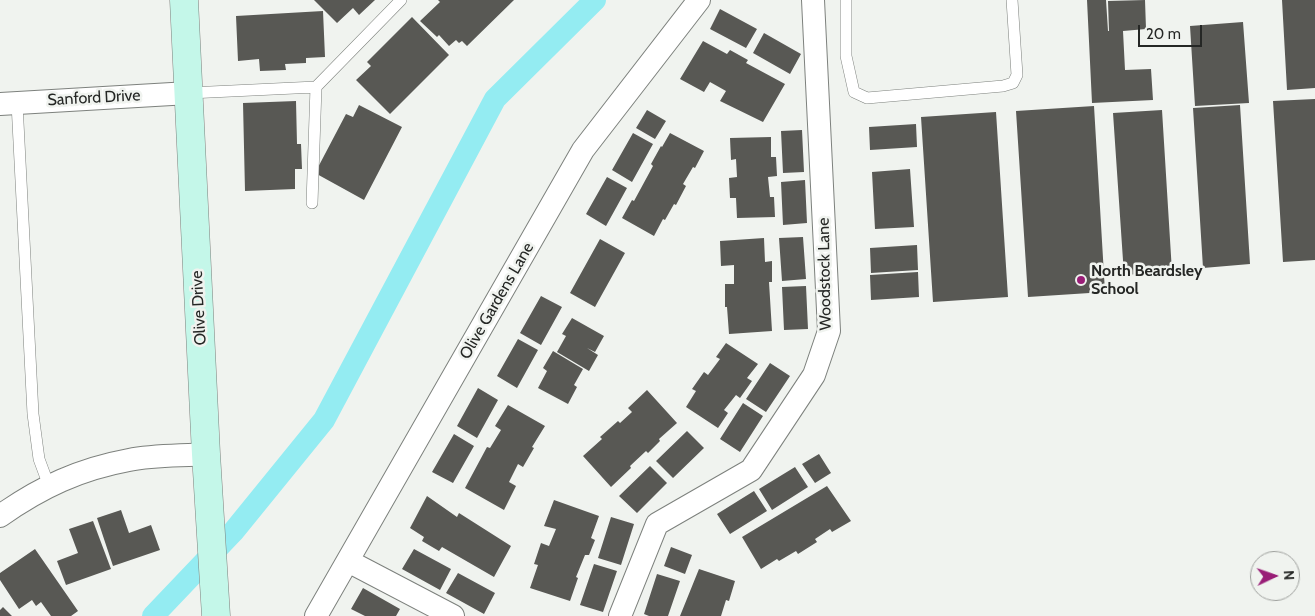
<!DOCTYPE html>
<style>
body{margin:0}
#map{position:relative;width:1315px;height:616px;overflow:hidden;background:#f0f3ef;font-family:Cabin,sans-serif}
canvas{display:block}
.north{position:absolute;left:1250px;top:551px;width:50px;height:50px;box-sizing:border-box;background:#f0f3ef;border:1px solid #9fa19e;border-radius:50%;rotate:87deg;font-size:14px;font-weight:700;line-height:20px;text-align:center;color:#252725}
.north::after{content:'';display:block;margin:auto;width:18px;height:22px;background:#991e77;clip-path:polygon(50% 0,100% 100%,50% 72%,0 100%)}
.scale{position:absolute;left:1138px;top:25px;width:64px;height:22px;box-sizing:border-box;border:2px solid #252725;border-top:0;padding-left:6px;font-size:15px;line-height:18px;white-space:nowrap;color:#252725;-webkit-text-stroke:4px #f0f3ef;paint-order:stroke}
</style>
<div id="map">
<canvas width="1315" height="616"></canvas>
<div class="north">N</div>
<div class="scale">20 m</div>
</div>
<script>
const ctx = document.querySelector('canvas').getContext('2d');
ctx.lineJoin = 'round';
function strokePath(path, color, width, dash) {
  ctx.strokeStyle = color;
  ctx.lineWidth = width;
  ctx.lineCap = dash ? 'butt' : 'round';
  ctx.setLineDash(dash || []);
  ctx.stroke(path);
}
function fill(path, color) {
  ctx.fillStyle = color;
  ctx.fill(path, 'evenodd');
}
function label(font, color, halo, rows, align = 'center') {
  ctx.font = font + ' Cabin,sans-serif';
  ctx.lineWidth = 5;
  ctx.setLineDash([]);
  ctx.textBaseline = 'middle';
  ctx.strokeStyle = halo;
  ctx.fillStyle = color;
  for (const [text, x, y, turn = 0] of rows) {
    ctx.save();
    ctx.translate(x, y);
    ctx.rotate((+turn || 0) * Math.PI / 180);
    ctx.textAlign = isNaN(turn) ? turn : align;
    if (halo) ctx.strokeText(text, 0, 0);
    ctx.fillText(text, 0, 0);
    ctx.restore();
  }
}
strokePath(new Path2D(`
 M153,616l80,-84 91,-112 171,-321 100,-99`), '#94ecf2', 22);
fill(new Path2D(`
 M314,0h61l-16,15 -6,-7 -16,15z
 M438,0h76l-47,46 -5,-5 -3,2 -3,-3 -7,6 -10,-11 -2,2 -17,-16 20,-19z
 M1087,0h19l2,31h1l-1,-30 37,-1 1,29 -23,2 2,39 26,-1 2,31 -61,3z
 M1282,0h33v88l-28,2z
 M720,9l37,20 -11,19 -36,-19z
 M323,11l2,46 -19,1v5l-21,1 1,6 -26,1 -1,-12 -21,2 -2,-45z
 M412,17l37,38 -59,59 -34,-34 15,-14 -4,-4z
 M1243,22l6,81 -54,3 -5,-80z
 M764,33l37,21 -11,20 -37,-21z
 M703,41l24,13 3,-4 18,10 -2,3 39,21 -22,38 -43,-21 6,-10 -16,-9 -6,10 -24,-13z
 M1315,99v161l-32,2 -10,-161z
 M296,101l1,43h4l1,25h-7v20l-50,2 -2,-88z
 M359,105l43,22 -38,73 -49,-27 31,-59 7,3z
 M1240,105l10,159 -47,4 -10,-160z
 M1094,106l11,186 -77,5 -12,-186z
 M647,110l19,11 -11,18 -19,-11z
 M1162,110l10,162 -48,3 -11,-162z
 M996,112l12,185 -75,5 -12,-185z
 M916,124l1,23 -47,3 -1,-23z
 M802,130l2,42 -21,1 -2,-42z
 M633,133l20,11 -21,38 -20,-12z
 M670,133l34,18 -9,17 -2,-1 -10,17 3,2 -10,19 -2,-1 -9,16 -2,-1 -9,17 -32,-18 10,-18 2,1 19,-35 -2,-2 10,-18 1,1z
 M771,137v20h5l1,19 -9,1 2,20h4l1,20 -38,1 -1,-20h-6l-1,-20 8,-1 -1,-18 -5,1 -1,-22z
 M910,169l4,58 -39,2 -3,-57z
 M607,177l20,11 -21,38 -20,-12z
 M805,180l2,43 -24,2 -2,-43z
 M803,237l3,42 -24,2 -3,-43z
 M764,238l1,24 7,-1v21h-3l3,49 -43,3 -2,-27h-2v-23h9v-19l-13,1 -1,-25z
 M600,239l25,14 -30,54 -25,-14z
 M917,245l1,25 -47,3 -1,-25z
 M918,272l1,25 -48,3 -1,-25z
 M806,286l2,43 -24,1 -2,-43z
 M541,296l21,11 -21,38 -21,-12z
 M572,318l32,18 -9,16 -8,-4 11,7 -9,16 -32,-19 9,-16 -4,-2z
 M518,339l20,11 -21,38 -20,-12z
 M726,343l32,21 -11,14 5,3 -12,17 -4,-3 -12,15 4,3 -10,15 -32,-21 10,-16 -4,-2 12,-17 4,3 12,-16 -4,-2z
 M553,351l30,18 -9,16 3,2 -9,17 -30,-16 9,-17 -4,-3z
 M770,363l20,13 -24,36 -20,-13z
 M478,388l20,12 -21,38 -20,-12z
 M647,390l30,33 -18,16 1,2 -12,12 -2,-2 -16,15 1,2 -20,19 -28,-31 19,-17 -2,-2 18,-16 2,2 12,-11 -4,-4z
 M743,403l20,13 -23,36 -20,-13z
 M508,405l37,21 -13,21 2,1 -11,19 -5,-3 -9,18 7,4 -12,24 -39,-22 22,-41 3,1 11,-18 -6,-4z
 M687,431l17,17 -31,30 -17,-17z
 M454,434l20,12 -21,37 -21,-11z
 M819,454l12,19 -16,10 -13,-19z
 M650,466l17,17 -30,30 -18,-17z
 M795,467l13,20 -36,23 -13,-21z
 M827,486l24,35 -19,11 -2,-3 -15,10 2,3 -19,12 -2,-3 -17,10 -2,-2 -16,10 -19,-32z
 M754,491l13,20 -37,23 -13,-20z
 M427,496l30,21 2,-4 52,33 -17,31 -52,-30 -3,4 -17,-10 2,-4 -14,-9z
 M554,500l45,16 -8,22 4,2 -6,15h-4l-9,22 2,1 -8,23 -40,-13 8,-23 -4,-1 7,-21 8,3 7,-17 -12,-3z
 M121,510l8,23 22,-8 9,25 -47,16 -16,-48z
 M611,517l23,7 -13,41 -23,-7z
 M93,521l18,48 -45,16 -9,-24 21,-8 -9,-24z
 M671,547l21,8 -7,19 -21,-8z
 M35,549l43,62 -7,5h-20l-10,-14 -5,4 -4,-6 -13,9 -19,-29v-7z
 M414,549l37,20 -11,21 -38,-21z
 M594,564l23,7 -14,41 -23,-7z
 M699,569l36,12 -6,20 -3,-1 -5,16h-41z
 M458,573l37,20 -11,21 -38,-21z
 M657,574l23,7 -12,35h-19l-5,-2z
 M363,588l37,21 -4,7h-31l-14,-7z
 M3,607l9,9h-12v-6z`), '#585854');
const lane = new Path2D(`
 M846,0v56l8,36 13,6 136,-12 10,-3 4,-8 -5,-75
 M189,93l127,-6 85,-87
 M17,103l16,311 6,45 10,27
 M312,203l4,-116`);
const street = new Path2D(`
 M0,104l189,-11
 M0,516c41,-29 80,-47 129,-56 25,-5 52,-4 77,-6
 M348,561l105,55
 M316,616l267,-466 116,-150
 M620,616l37,-92 94,-54 63,-95 15,-44 -16,-331`);
const secondary = new Path2D(`
 M184,0l22,454 10,162`);
strokePath(lane, '#7d817d', 12);
strokePath(street, '#7d817d', 24);
strokePath(secondary, '#7d817d', 29);
strokePath(lane, '#fff', 11);
strokePath(street, '#fff', 22);
strokePath(secondary, '#c4f7e9', 28);
for (const [x, y, r, color] of [
 [1081,280,5,"#991e77"]
]) {
  const dot = new Path2D();
  dot.arc(x, y, r, 0, 2 * Math.PI);
  ctx.fillStyle = color;
  ctx.fill(dot);
  strokePath(dot, '#f0f3ef', 2);
}
label('16px', '#252725', '#f0f3ef', [
 ["Sanford Drive",94,98,-3],
 ["Woodstock Lane",825,274,-91],
 ["Olive Gardens Lane",497,301,-60],
 ["Olive Drive",199,308,-93]
]);
label('bold 16px', '#252725', '#f0f3ef', [
 ["North Beardsley",1091,271],
 ["School",1091,289]
], 'left');
</script>
